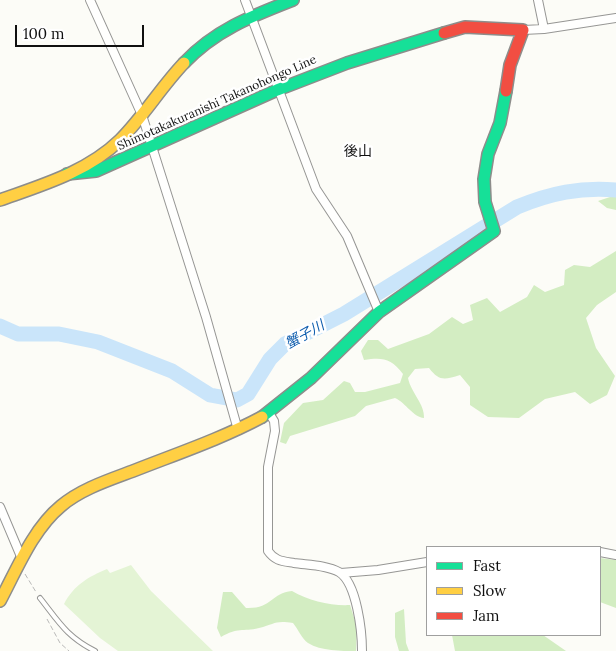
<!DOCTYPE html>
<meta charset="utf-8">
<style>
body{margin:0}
#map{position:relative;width:616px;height:651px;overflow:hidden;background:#fcfcf7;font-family:Lora,serif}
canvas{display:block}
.legend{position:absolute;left:426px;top:546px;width:175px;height:90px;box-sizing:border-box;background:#fff;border:1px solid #9f9f9f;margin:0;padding:6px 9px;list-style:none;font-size:15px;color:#101010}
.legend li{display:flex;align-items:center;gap:10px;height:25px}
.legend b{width:25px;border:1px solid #9f9f9f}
.scale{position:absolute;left:15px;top:25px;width:129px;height:22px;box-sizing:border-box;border:2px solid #101010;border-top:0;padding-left:6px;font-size:15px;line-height:18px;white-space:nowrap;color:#101010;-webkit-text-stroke:4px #fff;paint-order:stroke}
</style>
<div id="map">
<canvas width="616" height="651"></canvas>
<ul class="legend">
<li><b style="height:6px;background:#16e098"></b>Fast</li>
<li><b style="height:6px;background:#ffcf43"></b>Slow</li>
<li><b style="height:6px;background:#f24e42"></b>Jam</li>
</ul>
<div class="scale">100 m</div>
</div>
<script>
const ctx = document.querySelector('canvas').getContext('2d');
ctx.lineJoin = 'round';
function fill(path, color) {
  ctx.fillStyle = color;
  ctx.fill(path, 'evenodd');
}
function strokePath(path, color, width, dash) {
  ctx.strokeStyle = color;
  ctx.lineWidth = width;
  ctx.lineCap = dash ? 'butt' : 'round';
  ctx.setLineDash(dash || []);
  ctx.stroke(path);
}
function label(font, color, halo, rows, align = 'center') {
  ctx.font = font + ' Lora,"Noto Sans JP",serif';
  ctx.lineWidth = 5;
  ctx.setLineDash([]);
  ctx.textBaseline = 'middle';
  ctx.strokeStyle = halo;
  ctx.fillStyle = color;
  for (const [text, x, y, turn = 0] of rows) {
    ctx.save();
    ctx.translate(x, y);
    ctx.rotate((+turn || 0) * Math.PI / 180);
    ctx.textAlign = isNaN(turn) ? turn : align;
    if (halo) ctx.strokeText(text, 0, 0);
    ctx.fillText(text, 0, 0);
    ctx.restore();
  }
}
fill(new Path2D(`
 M131,565l20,26 62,60h-95l-18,-13 -36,-34c10,-19 24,-27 43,-35l3,4z`), '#e4f4d5');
fill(new Path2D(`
 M616,195v15l-9,-2 -9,-7z
 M616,251v41l-19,13 -11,13 10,30 19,28 -8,19 -17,9 -15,-12 -30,7 -26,19 -31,-1 -18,-12v-18l-10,-12c-16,5 -21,6 -31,-7l-14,1 -7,9c3,15 17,26 16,40 -11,-1 -18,-15 -29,-20l-29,8 -11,10 -65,20 -4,8 -6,-2 4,-19 19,-20 20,-3 21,-19 6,2 5,9h10l35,-9 3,-9c-12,-16 -21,-17 -39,-14l-3,-9 7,-11h10l10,9 41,-15 23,-17 11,7 10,-4 -3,-15 17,-7 13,14 27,-15 7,-12 11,7 19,-7 1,-15 9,-5 16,2z
 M600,558l16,2v48l-16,-6z
 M292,591c17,10 39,15 58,14l7,22 -1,24c-15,0 -35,0 -48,-8 -6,-4 -10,-14 -15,-20 -18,-3 -18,1 -34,5 -17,4 -21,-1 -38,9l-4,-9 6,-36h9l14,16c26,1 25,-15 46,-17z
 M404,609l2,34 3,8h-10l-4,-14v-24z
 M452,635h91l23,16h-111z`), '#d3edc2');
strokePath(new Path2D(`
 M0,326l18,8h41l39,8 74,29 38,24 27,5 11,-6 22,-35 15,-15 59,-30 173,-107c34,-14 63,-20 99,-17`), '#cae5fa', 15);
const lane = new Path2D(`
 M40,598c19,24 26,38 55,53`);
const street = new Path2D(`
 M90,0l52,115 64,202 32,113
 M245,0l71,189 31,47 32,76
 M538,0l6,29
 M523,30l21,-1 72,-11
 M269,413l5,8 1,10 -7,36v84c7,10 14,10 26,12 14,2 33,2 45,9 18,11 23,60 23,79
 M0,507l22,52
 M600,552l16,3
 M341,573l37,-3 49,-8`);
const fast = new Path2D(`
 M184,63c31,-33 68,-47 109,-63
 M67,174l29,-3 181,-81 70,-27 97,-30
 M262,417l49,-39 68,-66 115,-81 -9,-29 -1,-23 4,-25 12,-31 6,-32`);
const slow = new Path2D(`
 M0,200c42,-15 87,-28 120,-60 24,-24 41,-53 64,-77
 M0,601c17,-32 33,-72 61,-95 20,-17 48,-26 72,-35 43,-17 88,-32 129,-54`);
const jam = new Path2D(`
 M444,33l21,-6 58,3 -13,35 -4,26`);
strokePath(lane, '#969694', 6);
strokePath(street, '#969694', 10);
strokePath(fast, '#8d8d8b', 14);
strokePath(slow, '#8d8d8b', 14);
strokePath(jam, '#8d8d8b', 14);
strokePath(new Path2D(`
 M25,574l11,18
 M47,619l13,24 9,8`), '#b9b9b8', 1, [5, 2.5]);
strokePath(lane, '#fffffe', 4);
strokePath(street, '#fffffe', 8);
strokePath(fast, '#16e098', 11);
strokePath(slow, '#ffcf43', 11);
strokePath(jam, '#f24e42', 11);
label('12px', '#101010', '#fff', [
 ["Shimotakakuranishi Takanohongo Line",217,103,-24]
]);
label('14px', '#101010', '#fff', [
 ["後山",358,152]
]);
label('italic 14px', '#0e5dae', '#fff', [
 ["蟹子川",305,335,-29]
]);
</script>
